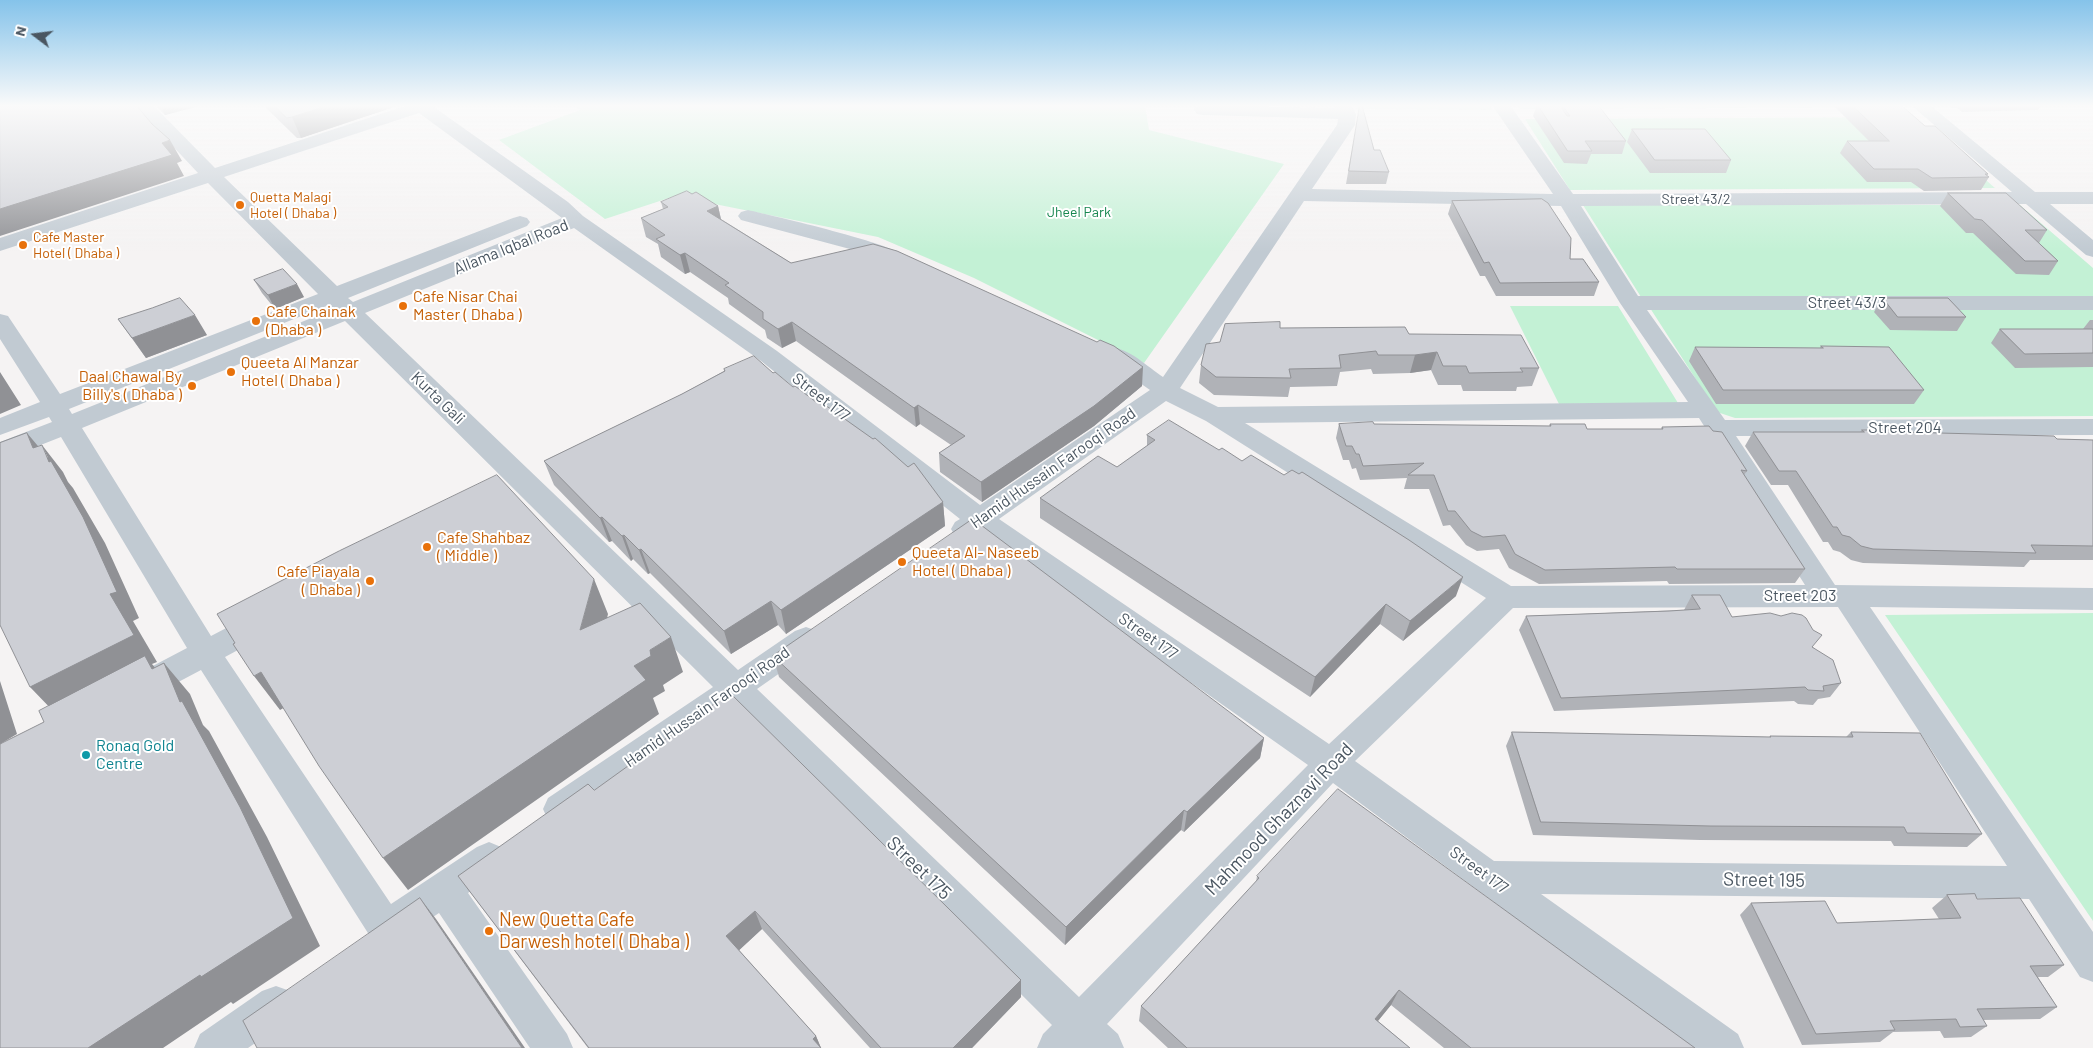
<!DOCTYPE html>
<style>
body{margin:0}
#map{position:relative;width:2093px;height:1048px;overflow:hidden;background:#f5f3f3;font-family:Barlow,sans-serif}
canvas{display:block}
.north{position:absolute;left:10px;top:10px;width:50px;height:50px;-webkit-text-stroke:4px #fff;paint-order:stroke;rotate:285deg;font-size:14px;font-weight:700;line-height:20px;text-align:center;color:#4a5661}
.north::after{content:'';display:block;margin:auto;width:18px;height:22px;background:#4a5661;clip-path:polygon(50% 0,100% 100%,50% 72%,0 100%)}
</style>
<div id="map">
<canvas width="2093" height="1048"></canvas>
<div class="north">N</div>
</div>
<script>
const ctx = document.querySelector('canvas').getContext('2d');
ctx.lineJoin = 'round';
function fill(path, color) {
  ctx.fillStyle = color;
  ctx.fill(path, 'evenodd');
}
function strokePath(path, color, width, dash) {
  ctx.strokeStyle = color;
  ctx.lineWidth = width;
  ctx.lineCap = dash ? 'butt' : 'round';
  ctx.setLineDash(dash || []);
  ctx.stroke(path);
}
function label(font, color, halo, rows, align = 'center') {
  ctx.font = font + ' Barlow,sans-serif';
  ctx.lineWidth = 4;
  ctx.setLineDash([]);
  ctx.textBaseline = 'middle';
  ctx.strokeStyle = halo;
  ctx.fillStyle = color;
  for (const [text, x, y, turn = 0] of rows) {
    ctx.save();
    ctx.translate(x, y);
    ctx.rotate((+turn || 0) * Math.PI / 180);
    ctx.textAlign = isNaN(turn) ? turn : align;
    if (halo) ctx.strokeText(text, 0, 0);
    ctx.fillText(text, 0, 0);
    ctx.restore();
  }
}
fill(new Path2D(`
 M574,105h571l4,25 135,34 -140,199 -170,-85 -96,-41 -203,-41 -70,23 -106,-79 81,-30z
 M1354,105h135l3,5 -136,-1z
 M1517,105h384l3,2 -384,2z
 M1914,117l81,71 -425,2 -45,-71z
 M1583,205h437l73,63v28l-452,1z
 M1510,306h108l60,97 -119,1z
 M2093,306v110l-358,2 -18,-6 -67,-104z
 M2093,613v308l-208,-306z`), '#c3f1d5');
fill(new Path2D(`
 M134,105h19l62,63 193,-63h23l137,97 15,14 194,135 203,154 170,-115 -46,-32 -4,-5 4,-5c20,-5 42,18 59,29l174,-252 1,-6 -135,-4 -6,-1 -3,-4 3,-4 11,-1 127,3 -2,-3h18l5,9 -1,11 -43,64 241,5 -61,-89h18l63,89 439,-2 -101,-87h19l105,87h58v12h-43l43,36v17l-7,-2 -60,-51 -445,2 57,90h455v14h-446l78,110 368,-1v16l-357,1 99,149 258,3v22l-223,-3 223,325v50l-13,-5 -51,-78 -488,-5 197,140 6,14h-53l-358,-265 -226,241 11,10 6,14h-87l6,-14 9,-9 -319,-318 -161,113 -12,4 -12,-4 -5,-11 5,-11 165,-111 -368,-366 -263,107 129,208 42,-22 11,-3 11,3 4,8 -4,8 -50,27 166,247 86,-57 12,-5 12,5 6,11 -6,11 -33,24 99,141 6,14h-43l-91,-135 -39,26 -1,2 -13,6 -13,-6 -172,-271 -51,27 -11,4 -11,-4 -5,-9 5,-9 59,-31 -126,-211 -61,24v-19l52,-20 -3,-5 -49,18v-17l40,-16 -40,-63v-25l8,2 52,78 258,-100 -110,-111 -208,68v-13l198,-65zM419,113l143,105 -209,84 -5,-4 179,-72 3,-4 -3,-4 -7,-2 -7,2 -176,68 -113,-109zM1304,201l257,5 59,97 68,99 -470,5 -38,-19zM574,228l187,133 199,158 -5,3 -4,7 4,7 10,3 14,-6 329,232 -229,232 -322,-308 60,-42 4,-8 -4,-8 -11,-4 -11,4 -57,39 -373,-357zM329,305l5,4 -262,105 -3,-5zM1166,401l40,20 280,177 -157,146 -330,-225zM1699,418l106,167 -294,1 -266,-163zM1838,607l169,259 -513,-5 -139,-100 158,-153z
 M748,210c25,6 150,34 161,49l-3,5 -8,1 -8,-1 -25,-11 -124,-33 -3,-4 3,-4z
 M276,986l14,5 5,14 -5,14 -42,29h-54l6,-14 62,-43z`), '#c1cad2');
fill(new Path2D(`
 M155,105h48l-38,10z
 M263,105h137l-99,33h-4z
 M1360,105l14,45 15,22 -3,12h-40z
 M1537,105h61l28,36 -4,13h-31l-4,10 -23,-1 -31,-47z
 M1833,105h68l24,21 63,48 -1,2 2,1 -8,13 -57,1 -13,-9h-44l-27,-29 7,-12h22z
 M1948,105h94l-4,5 -76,2 -5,-4h-5z
 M1632,129l99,31 -5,13h-76l-23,-31z
 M1948,193l99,37 -8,13 19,18 -9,14 -33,-1 -43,-41h-7l-26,-27z
 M692,194l26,12 3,13 70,44 351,123 -48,40 -112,76 -42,-30 -1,-19 12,-8 -31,-21 -4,3 -120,-86 -14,7 -15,-10 -2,-8 -36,-26 -1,-6 -38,-26 -5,2 -24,-17 -3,-13 -12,-7 -5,-19 22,-9 -2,-7z
 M1452,201l118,58 29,23 -5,14h-98l-11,-20h-5l-32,-62z
 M254,280l50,17 -29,12 -13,-16z
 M1883,298l83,19 -9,14 -67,-1 -16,-18z
 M118,319l89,16 -61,23z
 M2090,320h3v47l-78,1 -24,-25 9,-14h83z
 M1280,328l129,6 130,34 -7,18 -15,1 -1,4h-53l-2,-6h-23l-7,-15 -21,3 -37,1 -2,-5 -31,3 -3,14 -47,1 -2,10 -74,-2 -15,-12 2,-18 19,-23z
 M1821,346l103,44 -10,14h-198l-27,-43 6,-14 125,1z
 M724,369l49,4 170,129 2,24 -159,108 -8,-9 -47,29 -81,-81 -2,1 -15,-15 -2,2 -19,-20 -3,1 -55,-57 -10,-24 138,-67 42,-23z
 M1339,424l210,2 1,-2 37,5h74l1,-2 51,4 34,40 -3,4 61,94 -10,14 -126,1 -2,-3 -128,3 -30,-16 -10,-19 -22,2 -11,-6 -16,-20 -7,1 -14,-37h-25l3,-11 -47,2 -4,-12 -4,1 -3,-9h-6l-7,-22z
 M1862,430l195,9 36,1v120h-63l-6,7 -161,-4 -12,-3 -11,-8 -7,-2 -5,-8h-5l-35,-57h-17l-26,-39 8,-14h107z
 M1147,435l309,161 -53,45 -23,-17 -70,73 -270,-179v-20l77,-31 30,-21z
 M1692,595l40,22 81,30 28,36 -11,14 -12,2 -5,6 -15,-1 -4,-3 -240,10 -35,-81 7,-14 158,-6z
 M773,656l491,82 -4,20 -76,74 -3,-2 -116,115 -286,-268z
 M1512,732l257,5 1,-1 76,1 5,-5 131,102 -15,13 -73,-1 -3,-5 -191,-1 -167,-5 -27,-89z
 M594,790l427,207 -49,51h-102l-108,-119 -23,21 77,86 5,12h-233l-130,-172z
 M1257,876l438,172h-251l-53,-43 -13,16 32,27h-242l-29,-27 2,-15 115,-124z
 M1947,895l30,4 87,66 -16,12h-10l19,30 -17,12 -57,1 4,6 -16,11 -27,1 -4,-7 -47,1 -13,10 -78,3 -62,-130 11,-12 86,20 102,-4 -7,-11z`), '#b0b2b7');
fill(new Path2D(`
 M160,105h43l-38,10z
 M330,105h70l-99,33 -9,-21z
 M170,140l12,21 -5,2 7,13 -184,60v-27l162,-66z
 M718,206l4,18 -15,-13z
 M685,253l5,19 -5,2 -5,-19z
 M297,284l7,13 -29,12 -7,-14z
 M195,315l12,20 -61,23 -14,-20z
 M792,322l4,19 -14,7 -4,-19z
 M1437,352l-6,18 -21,3 5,-18z
 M1143,367l-1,19 -48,40 -112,76 -1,-20z
 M0,372l21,33 -21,9z
 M918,405l2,19 -4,3 -2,-19z
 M27,433l21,25 -6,-13 21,27 5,10 5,6 32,55 34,75 -6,3 24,41 -5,2 20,24 -8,-25 26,31 13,31 6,6 58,106 53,109 -87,58 -2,-2 -68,46h-75l-32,-334 -26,-27 80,-93 -77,-146z
 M943,502l2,24 -159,108 -5,-24z
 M602,517l10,24 -3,1 -9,-24z
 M624,535l9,24 -2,2 -9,-25z
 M641,549l9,24 -2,1 -9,-24z
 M1463,577l-7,19 -53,45 7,-20z
 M594,579l14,35 -12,51 -16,-35z
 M771,601l7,24 -47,29 -7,-23z
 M1386,604l-6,20 -70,73 5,-20z
 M671,637l12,35 -20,13 2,6 -12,7 6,16 -251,176 -25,-32 251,-192 16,-16z
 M261,672l26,34 -7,4 -26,-34z
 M0,681l17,53 -15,9 -2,5z
 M1264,738l-4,20 -76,74 3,-20z
 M1184,810l-3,20 -116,115 1,-18z
 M420,898l16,21 89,129h-3z
 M755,911l7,18 -28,26 -8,-19z
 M1021,980v17l-49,51h-19z
 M1399,990l-8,15 -23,28 7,-14z
 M816,1036l5,12 -8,-9z`), '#909195');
const building = new Path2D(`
 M0,105h136l16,19 18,16 -8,3 10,12 -172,54z
 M274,105h56l-38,12 -5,1z
 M1360,105h2l12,45h6l9,22 -40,-1z
 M1538,105h22l7,11h3l-8,-11h36l28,36h-41l7,10h-24z
 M1852,105h49l24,21h10l53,48h-3l4,3 -57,1 -14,-9h-44l-27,-28h42z
 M1632,129h73l26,31h-76z
 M687,191l5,3 4,-2 22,14 -11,5 84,52 82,-19 24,7 200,91 3,-2 14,6 29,21 -49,39 -113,76 -42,-29 26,-17 -47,-31 -4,3 -122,-86 -14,7 -15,-10v-7l-38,-27 4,-2 -44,-30 -5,2 -24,-16 9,-4 -24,-17 27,-11 -7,-5z
 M1948,193h58l41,37h-22l33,31h-33l-43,-41 -7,-1z
 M1542,199l6,4 23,35 -1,21h13l16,23 -99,1 -11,-21 -5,1 -32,-62z
 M283,269l14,15 -29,11 -14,-15z
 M180,298l15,17 -63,23 -14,-19 34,-11z
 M1883,298h65l18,19h-68z
 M1280,322v6l125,-1 4,7 112,1 18,33h-19l3,4 -54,1 -3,-7h-23l-6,-14 -22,3h-37l-2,-4 -37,4 2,13 -52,1 2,9 -75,-1 -15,-12 5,-21 14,-2 5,-18z
 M2000,329h93v24l-68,1z
 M1821,346l68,1 35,43h-201l-28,-43 128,1z
 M754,356l19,17 2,-1 18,15 2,-1 21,16 2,-2 55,39 2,-1 33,29 6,-4 29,39 -162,108 -10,-9 -47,30 -83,-82 -2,1 -15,-15 -2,1 -20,-19 -2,1 -56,-57 138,-67 43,-23 -1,-2z
 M1169,420l50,30 3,-2 20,13 9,-6 33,20 8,-5 7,4 3,-2 107,68 54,37 -53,44 -24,-17 -71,73 -275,-179 58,-42 19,11 38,-27 -8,-5z
 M1373,422l1,2 177,2 -1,-2h35l2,5h76l-1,-2 47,-1 4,5 9,1 25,39 -6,-1 64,99h-128l-2,-2 -130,3 -30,-16 -10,-19 -22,2 -12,-6 -16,-20h-7l-14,-36h-26l16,-12 -61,3 -4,-12h-3l-4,-8h-6l-7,-22z
 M1862,430h37l2,2 153,4 3,3 36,1v106l-62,-1 5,8 -163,-4 -12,-3 -11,-9 -8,-2 -5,-8h-4l-37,-56h-17l-26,-39h111z
 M27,433l6,15 9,-3 7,17 2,-1 32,56 34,75 -7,2 24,41 -104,52 -30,-62v-182z
 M497,475l97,104 -14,51 60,-27 31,34 -21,13 1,6 -17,10 12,14 -263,178 -64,-92 -58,-94 -7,4 -21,-32 2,-1 -18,-29 122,-63z
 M973,519l291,219 -77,74 -3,-2 -118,117 -293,-271z
 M1692,595h28l12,22 38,-4 11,3 11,-3 10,2 4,3 7,12 9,5 -10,12 21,13 8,23 -18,3 1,5 -16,-1 -3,-3 -244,11 -35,-82 143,-5 31,-2z
 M145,656l7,13 12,-6 16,39 2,-1 58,106 53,111 -92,59 -1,-2 -112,73h-88v-304l44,-22 -5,-11z
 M730,693l291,287 -68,68h-72l-126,-137 -29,25 90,100 -3,3 8,9h-232l-131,-172 130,-92 6,6z
 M1512,732l259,5 -1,-1 83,1 -2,-5 69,1 62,101 -75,-1 -3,-6 -194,-1 -169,-4z
 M1338,789l357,259h-224l-72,-58 -24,29 35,29h-223l-46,-42 118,-128 -2,-2z
 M1975,894l2,5 43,-1 44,67 -34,1 27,41 -80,2 10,17 -27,1 -4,-8 -66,2 5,9 -79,4 -65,-131 74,-2 12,22 124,-5 -14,-23z
 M420,898l102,150h-265l-14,-27z`);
fill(building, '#cdcfd5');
strokePath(building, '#909195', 1);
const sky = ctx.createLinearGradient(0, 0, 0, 252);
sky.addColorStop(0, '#85c3ea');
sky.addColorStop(0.42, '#fafafa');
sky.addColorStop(1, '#fafafa00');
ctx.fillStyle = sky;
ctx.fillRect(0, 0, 2093, 252);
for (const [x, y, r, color] of [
 [240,205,5,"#e8710a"],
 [23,245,5,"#e8710a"],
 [403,306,5,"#e8710a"],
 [256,321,5,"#e8710a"],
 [231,372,5,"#e8710a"],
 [192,386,5,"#e8710a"],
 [427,547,5,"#e8710a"],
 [902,562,5,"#e8710a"],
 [370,581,5,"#e8710a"],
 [86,755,5,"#0f9aa8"],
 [489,931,5,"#e8710a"]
]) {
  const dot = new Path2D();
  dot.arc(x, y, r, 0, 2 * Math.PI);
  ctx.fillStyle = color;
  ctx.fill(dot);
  strokePath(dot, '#fff', 2);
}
label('14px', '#c56008', '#fff', [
 ["Quetta Malagi",250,197],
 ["Hotel ( Dhaba )",250,213],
 ["Cafe Master",33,237],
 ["Hotel ( Dhaba )",33,253]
], 'left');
label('14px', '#4a5661', '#fff', [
 ["Street 43/2",1696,199]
]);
label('14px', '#17864f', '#fff', [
 ["Jheel Park",1079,212]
]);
label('16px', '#4a5661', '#fff', [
 ["Allama Iqbal Road",511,247,-22],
 ["Street 43/3",1847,303],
 ["Street 177",821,397,38],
 ["Kurta Gali",438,398,44],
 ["Street 204",1905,428],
 ["Hamid Hussain Farooqi Road",1053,468,-35],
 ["Street 203",1800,596],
 ["Street 177",1148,636,35],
 ["Hamid Hussain Farooqi Road",707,707,-35],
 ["Street 177",1479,870,36]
]);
label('16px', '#c56008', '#fff', [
 ["Cafe Nisar Chai",413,297],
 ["Master ( Dhaba )",413,315],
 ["Cafe Chainak",266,312],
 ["(Dhaba )",266,330],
 ["Queeta Al Manzar",241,363],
 ["Hotel ( Dhaba )",241,381],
 ["Daal Chawal By",182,377,"right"],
 ["Billy's ( Dhaba )",182,395,"right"],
 ["Cafe Shahbaz",437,538],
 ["( Middle )",437,556],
 ["Queeta Al- Naseeb",912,553],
 ["Hotel ( Dhaba )",912,571],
 ["Cafe Piayala",360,572,"right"],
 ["( Dhaba )",360,590,"right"]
], 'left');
label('16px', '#0d838f', '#fff', [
 ["Ronaq Gold",96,746],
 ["Centre",96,764]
], 'left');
label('19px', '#4a5661', '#fff', [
 ["Mahmood Ghaznavi Road",1279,819,-46],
 ["Street 175",919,868,44],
 ["Street 195",1764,880,1]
]);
label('19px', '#c56008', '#fff', [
 ["New Quetta Cafe",499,920],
 ["Darwesh hotel ( Dhaba )",499,942]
], 'left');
</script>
